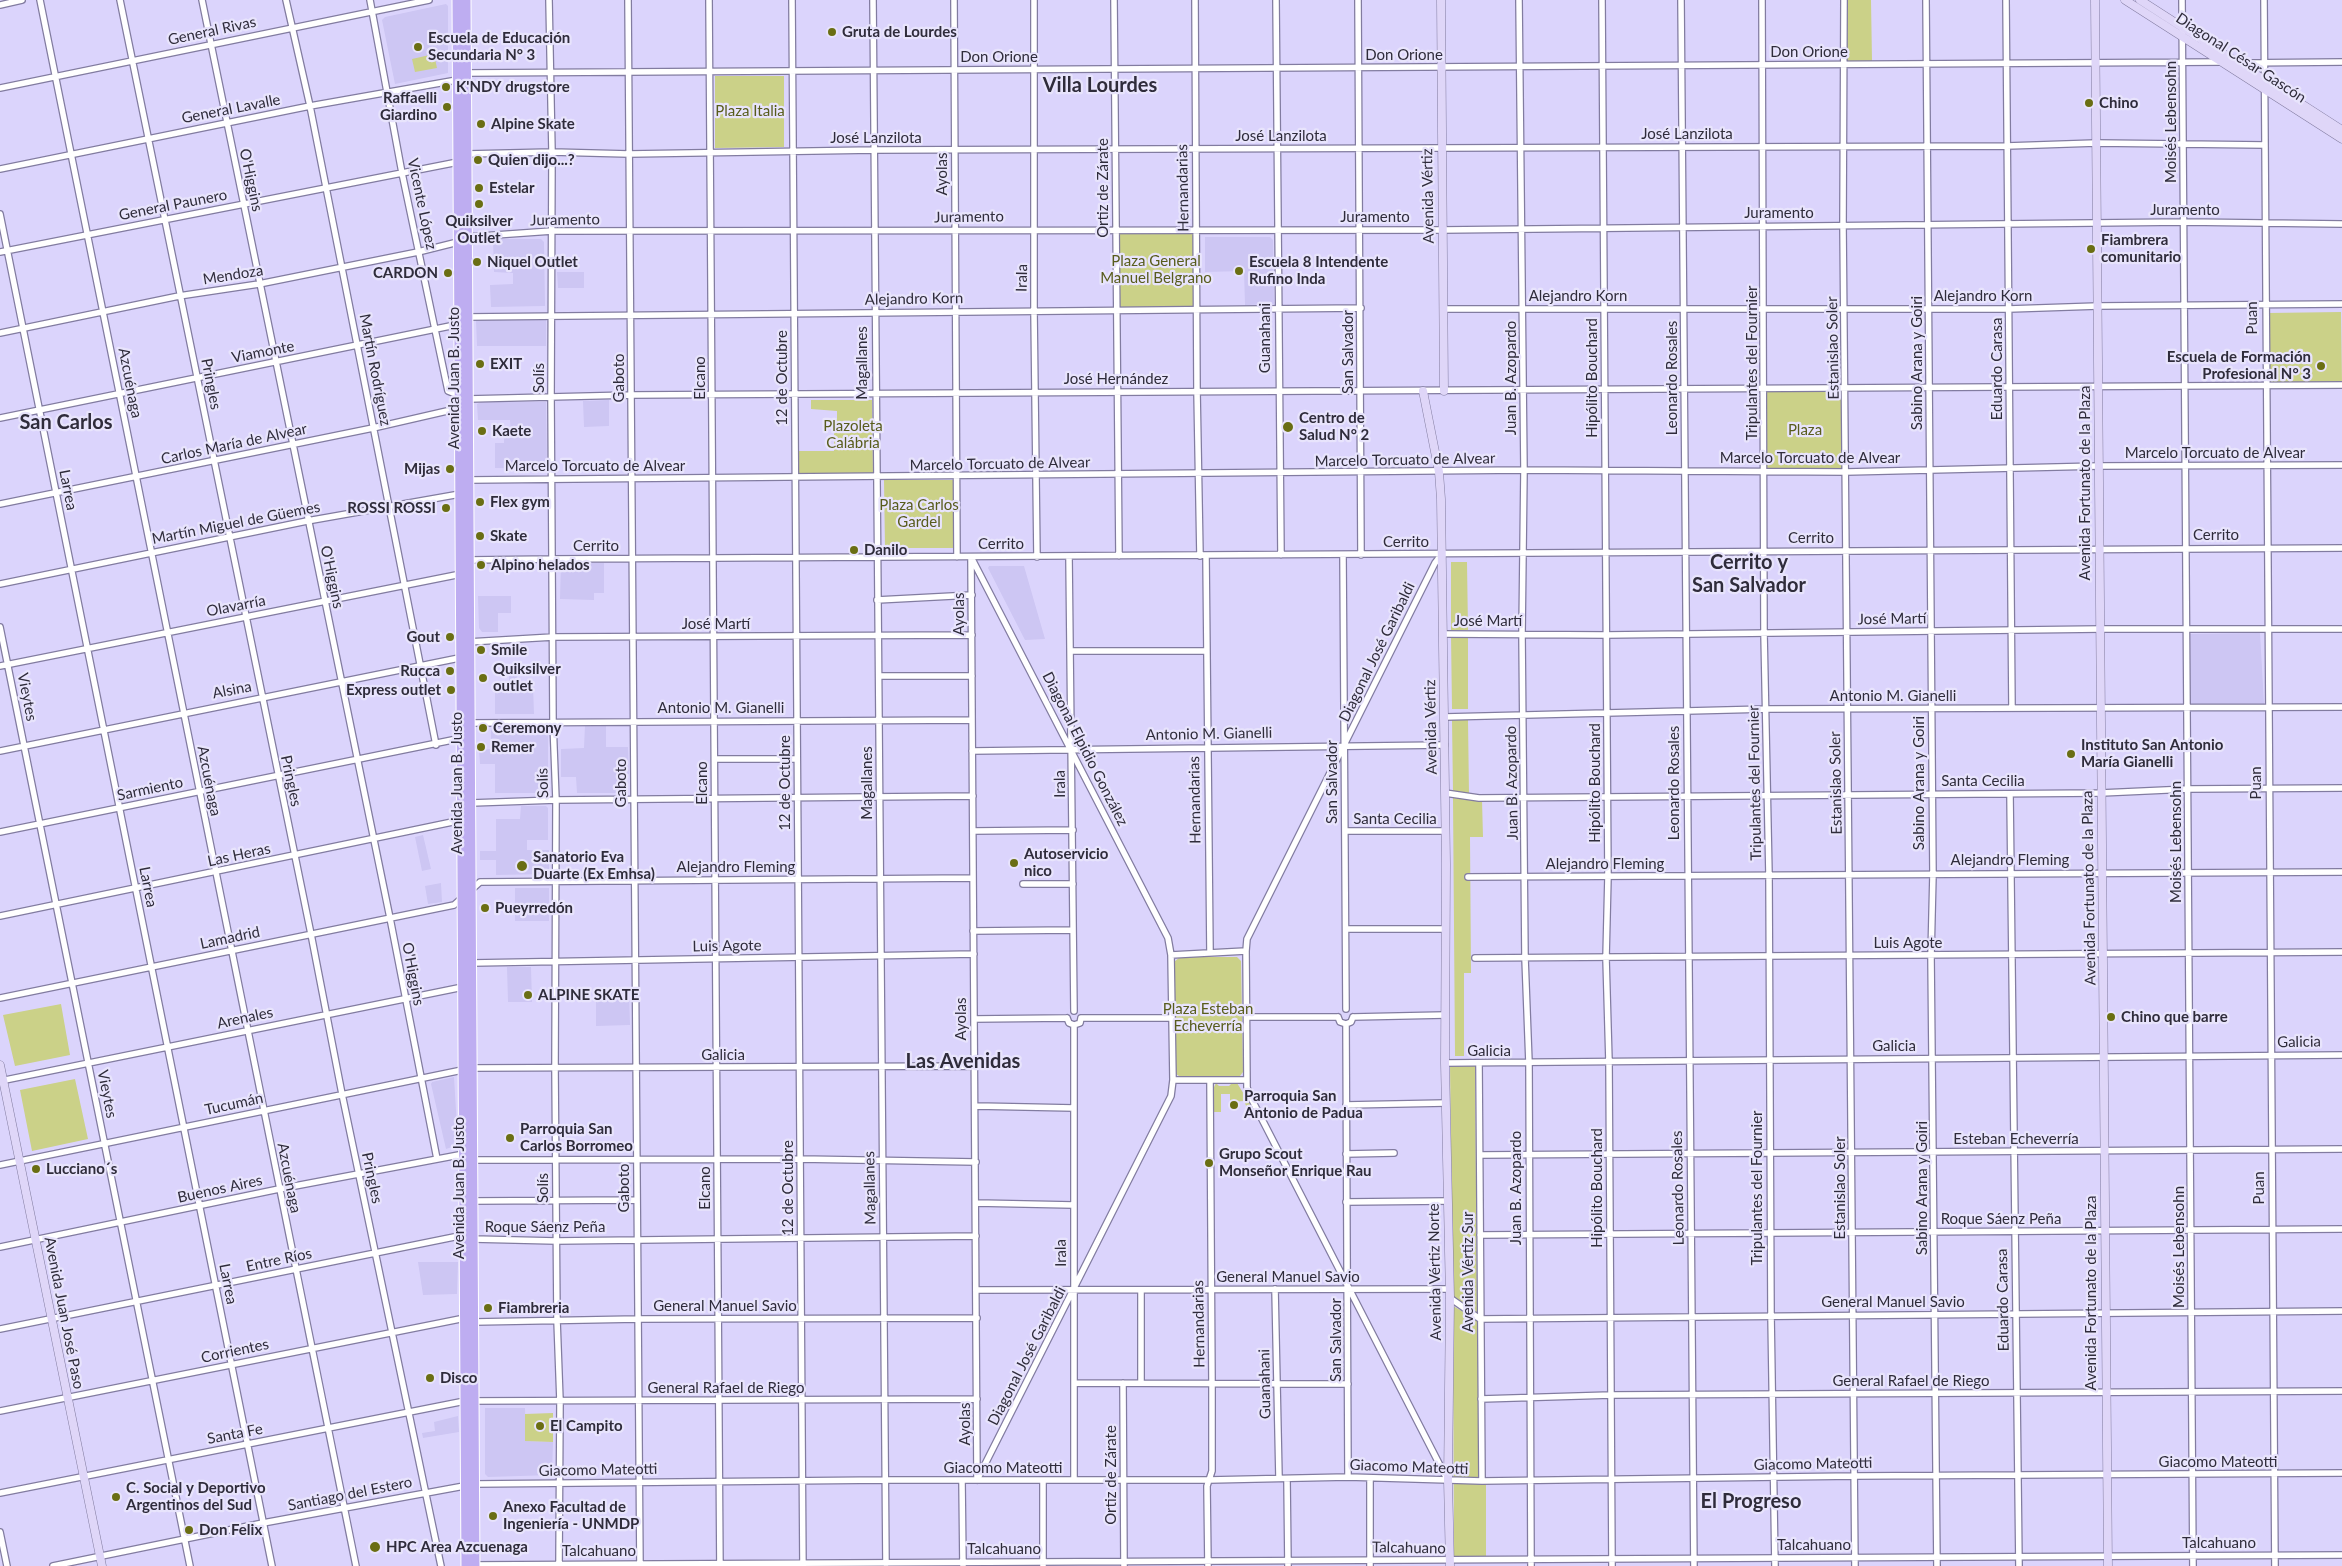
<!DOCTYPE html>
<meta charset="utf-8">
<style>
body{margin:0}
canvas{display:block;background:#dbd4fc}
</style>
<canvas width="2342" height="1566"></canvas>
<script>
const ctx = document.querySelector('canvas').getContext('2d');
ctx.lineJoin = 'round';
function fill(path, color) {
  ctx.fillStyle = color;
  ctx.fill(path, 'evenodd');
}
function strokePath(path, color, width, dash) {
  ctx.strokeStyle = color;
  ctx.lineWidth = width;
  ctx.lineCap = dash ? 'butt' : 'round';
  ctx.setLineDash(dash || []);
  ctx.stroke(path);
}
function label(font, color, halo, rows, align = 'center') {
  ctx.font = font + ' Lato,sans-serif';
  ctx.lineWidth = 4.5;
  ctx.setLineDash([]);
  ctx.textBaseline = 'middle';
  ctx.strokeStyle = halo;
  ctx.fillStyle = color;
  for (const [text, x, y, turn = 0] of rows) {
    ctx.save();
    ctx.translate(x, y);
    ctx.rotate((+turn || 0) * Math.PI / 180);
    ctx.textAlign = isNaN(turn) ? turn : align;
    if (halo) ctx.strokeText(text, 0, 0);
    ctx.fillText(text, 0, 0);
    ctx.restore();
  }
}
fill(new Path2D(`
 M446,4l2,2v67l-53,11 -13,-64 3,-3z
 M1205,237h65l3,3 1,64 -29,1 -1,-34 -39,1z
 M493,239h48l3,3 1,64 -54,1 -1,-22 23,-1v-11l-19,-1z
 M557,272h27v16h-26z
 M476,320h70v26h-69z
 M609,400v26l-25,1 -1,-26z
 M481,402h65l1,67 -52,-1v-25h9v-8h7l-1,-15h-32l-1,-16z
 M561,562l43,1v30h-10v7l-34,-1z
 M989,566h35l21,73 -20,1 -37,-72z
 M478,596h33v17h-13v19h-16l-3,-4z
 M2260,633l4,71h-76l-1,-70z
 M509,673h8v13h16l1,28h-39v-29h14z
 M491,725h55l2,1v64l-2,3h-51v-29h-15l-1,-14 12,-1z
 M585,725h21v22h22l1,27h-10v19h-42l-1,-16h-15v-28l23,-1z
 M521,806h25l2,2v32h-21v10h22v22l-2,2 -51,1v-15h-16v-9h16v-32h24z
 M423,835l8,34 -9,2 -7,-34z
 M441,883l1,19 -14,2 -3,-18z
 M515,888h34v33h-34z
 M507,967h24l1,35h-24z
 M596,991h33l1,34 -34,1z
 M454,1077l4,68 -12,4 -15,-65 1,-2z
 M418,1262h40l-1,32 -34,1z
 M485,1408h40l1,33 27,1 -1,33 -64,2 -3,-3z
 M458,1416l1,16 -36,6 -1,-5 13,-2 -1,-9z`), '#cdc6f3');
fill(new Path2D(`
 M1844,0h27l1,61 -28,3z
 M434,54l3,14 -22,4 -3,-13z
 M715,76h69v71l-69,1z
 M1115,230h81v79l-80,1z
 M2341,312l1,72 -73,1 -1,-72z
 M1846,388v84l-81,-2v-80z
 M811,400h61l1,73 -75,1v-23h36v-32h3v-8l-26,-2z
 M884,480h69v68h-68z
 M1451,562h16l1,68h-17z
 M1451,635h17v74h-16z
 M1452,720h16l1,75 -16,-3z
 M1453,798l29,2 1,37h-13l1,136h-7v83h-9z
 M1180,957h57l4,4 2,111 -3,4 -58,2 -6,-4 -2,-112z
 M61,1004l9,51 -55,11 -12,-51z
 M1450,1065h25l2,248 -24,-17z
 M75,1079l13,60 -56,12 -12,-61z
 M1216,1083l3,3h10l3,-3h5l15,24 -5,1 -3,-7 -14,1v-8h-9v18h-8v-23z
 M1453,1306l25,14v164h8v74h-32z
 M553,1413v29l-28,-1v-27z`), '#cbd188');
const street = new Path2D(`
 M40,0l316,1566
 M120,0l191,934 31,160 99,472
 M202,0l188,918 47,241
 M286,0l24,106 126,639
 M370,0l32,173 46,218 20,8 163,-4 1711,-10
 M549,0l3,152 -1,244 2,326 3,78 -1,268 2,252 3,81 -1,164
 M628,0l12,1565
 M709,0l11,1566
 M792,0l11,1565
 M873,0l13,1564
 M954,0l3,557
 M1034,0v311l3,246
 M1114,0l5,556
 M1195,0l2,391 3,165
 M1276,0l5,555
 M1358,0l3,555
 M1519,0l5,470 -2,164 3,324 4,105 2,503
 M1602,0l6,876 -2,82 3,104 3,504
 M1681,0l13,1566
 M1762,0l2,633 5,242 2,440 4,251
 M1844,0l-1,225 12,1341
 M1926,0l7,874 -2,82 6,610
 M2006,0l6,708
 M2182,0l11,1566
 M2264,0l11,1566
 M0,5l22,-5
 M2239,63l103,-1
 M0,88l429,-88
 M0,169l310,-63 147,-26 9,-7 1756,-11
 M0,214l272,1352
 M0,252l458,-90 9,-8 85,-2 77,2 245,-4 1133,-4 89,-3 169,2
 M1445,309h564l89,-3 244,-2
 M467,317l894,-9
 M0,333l179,-37 80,-12 159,-32 40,-10 9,-5 85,-6 890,-1 743,-8 157,2
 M0,418l460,-94
 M468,482l1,-2 1055,-10 322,2 253,-6 243,-1
 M0,504l373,-76 87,-20
 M1442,554l-7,9 -188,376 -1,12 1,136 2,7 198,385
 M1343,555l3,454
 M1206,556l4,397
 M971,557l197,381 3,17 2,125 -2,16 -194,384
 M1069,557l5,454
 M971,559l6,918
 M468,562l1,-2 84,-1 1789,-11
 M0,584l307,-63 153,-27
 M877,600l95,-5
 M0,627l190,939
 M1443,634l163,1 495,-6h241
 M468,642l85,-5 419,-2
 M1070,651h136
 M0,666l461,-92
 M879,676h93
 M1445,717l322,-8 575,-2
 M470,723l502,-3
 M0,751l464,-94
 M972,751l473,-6
 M715,759h82
 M1445,793l34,5 622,-5 87,-4 154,-1
 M2010,794l9,772
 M470,805l1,-2 85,-3 417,-4
 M973,831l100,-1
 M1345,831h100
 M0,832l462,-94
 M1468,877l874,-5
 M1023,884h50
 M470,891l10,-9 493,-4
 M0,916l462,-96
 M1346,929h100
 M973,931l100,-1
 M1171,955l75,-4
 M1475,958l867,-6
 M0,998l454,-93 9,-8
 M1247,1017h91
 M1338,1017l2,5 6,2 5,-2 2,-5
 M1353,1017l92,-2
 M1067,1018l2,5 5,2 6,-2 1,-5
 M1081,1018h91
 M974,1019l93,-1
 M1346,1024l2,453
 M1074,1025v455
 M1445,1063l897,-8
 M1479,1063l3,418
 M1173,1080h74
 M0,1081l463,-94 9,-24 502,-9
 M1346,1105l100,-2
 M976,1106l98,2
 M1346,1154l48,-1
 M1480,1155l862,-6
 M0,1165l472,-97 502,-2
 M473,1201l164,-1
 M1346,1202l102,-1
 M976,1203l97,2
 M1480,1235l862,-6
 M0,1247l279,-58 185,-35 9,6 327,-1 176,3
 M1275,1289l4,189
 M977,1290l473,-1
 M1450,1298l30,21 862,-8
 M0,1329l464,-94 9,4 83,2 420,-5
 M1074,1383l274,1
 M1123,1383l1,183
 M1141,1383v-92
 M1481,1399l130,-4 731,-4
 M0,1411l465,-93 9,4 164,-3 339,-1
 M1287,1479l1,87
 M962,1481l1,85
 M1043,1481v85
 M0,1493l465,-92 512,-2
 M0,1532l7,34
 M472,1565l1870,-10
 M53,1566l210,-43 212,-39 410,-4h324l139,-3 134,4 373,-5 487,-3
 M1208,1566l-1,-80 5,-15v-87l-2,-304
 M1370,1566v-88`);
const secondary = new Path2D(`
 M1441,0l3,391
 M2095,0l13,1566
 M2125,0l217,139
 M2140,0l202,130
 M1423,391l16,81 2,27 5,365 -1,199 5,235 -2,182 2,86
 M0,1065l102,501`);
const primary = new Path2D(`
 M457,0l9,1566
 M466,0l9,1566`);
strokePath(street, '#827ca0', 8);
strokePath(secondary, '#827ca0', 9);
strokePath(primary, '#fff', 11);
strokePath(street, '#fff', 5.5);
strokePath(secondary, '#dfd6f8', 8);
strokePath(primary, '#beadf1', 9);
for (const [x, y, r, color] of [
 [832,32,5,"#6a6e13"],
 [418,47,5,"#6a6e13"],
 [446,87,5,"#6a6e13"],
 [2089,103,5,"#6a6e13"],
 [447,107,5,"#6a6e13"],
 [481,124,5,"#6a6e13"],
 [478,160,5,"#6a6e13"],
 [479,188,5,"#6a6e13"],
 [479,204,5,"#6a6e13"],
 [2091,249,5,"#6a6e13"],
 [477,262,5,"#6a6e13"],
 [1239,271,5,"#6a6e13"],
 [448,273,5,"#6a6e13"],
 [480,364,5,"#6a6e13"],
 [2321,366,5,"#6a6e13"],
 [1288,427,6,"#6a6e13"],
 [482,431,5,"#6a6e13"],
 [450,469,5,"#6a6e13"],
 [480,502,5,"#6a6e13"],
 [446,508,5,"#6a6e13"],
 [480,536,5,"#6a6e13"],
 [854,550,5,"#6a6e13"],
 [481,565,5,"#6a6e13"],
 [450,637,5,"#6a6e13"],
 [481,650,5,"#6a6e13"],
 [450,671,5,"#6a6e13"],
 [483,678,5,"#6a6e13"],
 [451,690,5,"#6a6e13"],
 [483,728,5,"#6a6e13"],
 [481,747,5,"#6a6e13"],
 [2071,754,5,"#6a6e13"],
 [1014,863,5,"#6a6e13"],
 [522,866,6,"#6a6e13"],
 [485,908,5,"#6a6e13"],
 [528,995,5,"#6a6e13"],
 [2111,1017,5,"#6a6e13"],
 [1234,1105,5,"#6a6e13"],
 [510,1138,5,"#6a6e13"],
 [1209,1163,5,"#6a6e13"],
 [36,1169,5,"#6a6e13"],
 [488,1308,5,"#6a6e13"],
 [430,1378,5,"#6a6e13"],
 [540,1426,5,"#6a6e13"],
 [116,1497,5,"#6a6e13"],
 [493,1516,5,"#6a6e13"],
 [189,1530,5,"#6a6e13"],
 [375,1547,6,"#6a6e13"]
]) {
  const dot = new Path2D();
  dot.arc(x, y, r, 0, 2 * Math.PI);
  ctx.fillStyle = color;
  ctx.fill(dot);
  strokePath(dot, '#e8e4fc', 2);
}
label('15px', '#2f2c3b', '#e8e4fc', [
 ["General Rivas",212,31,-12],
 ["Don Orione",1809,52],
 ["Don Orione",1404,55],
 ["Don Orione",999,57],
 ["Diagonal César Gascón",2241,58,33],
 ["General Lavalle",231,109,-11],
 ["Moisés Lebensohn",2171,122,-90],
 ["José Lanzilota",1687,134],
 ["José Lanzilota",1281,136],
 ["José Lanzilota",876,138],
 ["Ayolas",942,174,-90],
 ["O'Higgins",251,180,78],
 ["Ortiz de Zárate",1103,188,-90],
 ["Hernandarias",1183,188,-91],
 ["Avenida Vértiz",1428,196,-91],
 ["Vicente López",422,204,78],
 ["General Paunero",173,205,-11],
 ["Juramento",2185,210],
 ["Juramento",1779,213],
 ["Juramento",969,217,-1],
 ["Juramento",1375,217],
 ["Juramento",565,220,-1],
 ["Mendoza",233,275,-9],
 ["Irala",1022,278,-89],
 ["Alejandro Korn",1578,296],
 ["Alejandro Korn",1983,296],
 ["Alejandro Korn",914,299,-1],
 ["Puan",2252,318,-90],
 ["Guanahani",1265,338,-90],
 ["Estanislao Soler",1833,348,-91],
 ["Viamonte",263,352,-11],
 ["San Salvador",1348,352,-90],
 ["Magallanes",862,363,-90],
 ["Tripulantes del Fournier",1752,363,-90],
 ["Sabino Arana y Goiri",1917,363,-90],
 ["Eduardo Carasa",1997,369,-90],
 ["Martín Rodríguez",375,370,79],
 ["Avenida Juan B. Justo",454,378,-90],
 ["Solís",539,378,-90],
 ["Gaboto",619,378,-90],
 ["Elcano",700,378,-90],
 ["12 de Octubre",782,378,-90],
 ["Juan B. Azopardo",1511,378,-90],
 ["Hipólito Bouchard",1592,378,-90],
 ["Leonardo Rosales",1672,378,-90],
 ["José Hernández",1116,379],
 ["Azcuénaga",130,383,79],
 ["Pringles",211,384,79],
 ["Carlos María de Alvear",234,444,-12],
 ["Marcelo Torcuato de Alvear",2215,453],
 ["Marcelo Torcuato de Alvear",1810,458],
 ["Marcelo Torcuato de Alvear",1405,460,-1],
 ["Marcelo Torcuato de Alvear",1000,464,-1],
 ["Marcelo Torcuato de Alvear",595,466],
 ["Avenida Fortunato de la Plaza",2085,483,-90],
 ["Larrea",68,490,79],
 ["Martín Miguel de Güemes",236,523,-11],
 ["Cerrito",2216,535],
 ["Cerrito",1811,538],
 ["Cerrito",1406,542],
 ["Cerrito",1001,544],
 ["Cerrito",596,546],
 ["O'Higgins",332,577,78],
 ["Olavarría",236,606,-11],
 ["Ayolas",959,614,-90],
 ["José Martí",1892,619,-1],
 ["José Martí",1488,621],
 ["José Martí",716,624],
 ["Diagonal José Garibaldi",1377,652,-64],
 ["Alsina",232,690,-11],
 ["Antonio M. Gianelli",1893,696],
 ["Vieytes",27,697,79],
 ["Antonio M. Gianelli",721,708],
 ["Avenida Vértiz",1431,727,-91],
 ["Antonio M. Gianelli",1209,734,-1],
 ["Diagonal Elpidio González",1085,749,63],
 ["Azcuénaga",209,781,79],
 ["Pringles",291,781,78],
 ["Santa Cecilia",1983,781],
 ["San Salvador",1332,782,-90],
 ["Avenida Juan B. Justo",457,783,-90],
 ["Solís",543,783,-92],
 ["Gaboto",621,783,-90],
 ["Elcano",702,783,-90],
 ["12 de Octubre",785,783,-90],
 ["Magallanes",867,783,-90],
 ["Juan B. Azopardo",1512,783,-91],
 ["Hipólito Bouchard",1595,783,-90],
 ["Leonardo Rosales",1674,783,-90],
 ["Tripulantes del Fournier",1755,783,-91],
 ["Estanislao Soler",1836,783,-91],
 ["Sabino Arana y Goiri",1919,783,-90],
 ["Puan",2256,783,-90],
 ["Irala",1060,784,-91],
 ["Sarmiento",150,789,-12],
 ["Hernandarias",1195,800,-91],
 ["Santa Cecilia",1395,819],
 ["Moisés Lebensohn",2176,842,-90],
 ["Las Heras",239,855,-12],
 ["Alejandro Fleming",2010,860],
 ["Alejandro Fleming",1605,864],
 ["Alejandro Fleming",736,867],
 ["Larrea",148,887,79],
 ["Avenida Fortunato de la Plaza",2089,888,-91],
 ["Lamadrid",230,938,-12],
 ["Luis Agote",1908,943],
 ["Luis Agote",727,946,-1],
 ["O'Higgins",413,974,79],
 ["Arenales",245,1018,-12],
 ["Ayolas",961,1019,-90],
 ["Galicia",2299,1042,-1],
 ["Galicia",1894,1046],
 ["Galicia",1489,1051],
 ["Galicia",723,1055],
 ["Vieytes",107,1094,79],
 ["Tucumán",234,1104,-12],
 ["Esteban Echeverría",2016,1139],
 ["Azcuénaga",289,1178,79],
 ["Pringles",372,1178,78],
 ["Avenida Juan B. Justo",459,1188,-90],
 ["Solís",543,1188,-90],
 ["Gaboto",624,1188,-90],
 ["Elcano",705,1188,-90],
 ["12 de Octubre",788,1188,-90],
 ["Magallanes",870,1188,-91],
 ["Juan B. Azopardo",1516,1188,-90],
 ["Hipólito Bouchard",1597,1188,-90],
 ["Leonardo Rosales",1678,1188,-91],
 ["Tripulantes del Fournier",1757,1188,-90],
 ["Estanislao Soler",1840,1188,-90],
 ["Sabino Arana y Goiri",1922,1188,-90],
 ["Puan",2259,1188,-90],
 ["Buenos Aires",220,1189,-12],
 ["Roque Sáenz Peña",2001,1219],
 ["Roque Sáenz Peña",545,1227],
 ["Moisés Lebensohn",2179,1247,-90],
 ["Irala",1061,1253,-91],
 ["Entre Ríos",279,1260,-12],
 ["Avenida Vértiz Norte",1435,1272,-91],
 ["Avenida Vértiz Sur",1468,1272,-90],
 ["General Manuel Savio",1288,1277],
 ["Larrea",228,1284,79],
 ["Avenida Fortunato de la Plaza",2091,1293,-90],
 ["Eduardo Carasa",2003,1300,-91],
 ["General Manuel Savio",1893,1302],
 ["General Manuel Savio",725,1306],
 ["Avenida Juan José Paso",64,1313,79],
 ["Hernandarias",1199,1324,-91],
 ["San Salvador",1336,1340,-90],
 ["Corrientes",235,1351,-12],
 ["Diagonal José Garibaldi",1027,1356,-63],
 ["General Rafael de Riego",1911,1381],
 ["Guanahani",1265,1384,-91],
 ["General Rafael de Riego",726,1388],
 ["Ayolas",965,1424,-90],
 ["Santa Fe",235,1434,-11],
 ["Giacomo Mateotti",2218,1462],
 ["Giacomo Mateotti",1813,1464,-1],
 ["Giacomo Mateotti",1409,1467,2],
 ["Giacomo Mateotti",1003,1468],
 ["Giacomo Mateotti",598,1470,-1],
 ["Ortiz de Zárate",1111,1475,-90],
 ["Santiago del Estero",350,1494,-11],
 ["Talcahuano",2219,1543],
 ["Talcahuano",1814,1545],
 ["Talcahuano",1409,1548,1],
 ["Talcahuano",1004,1549],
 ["Talcahuano",599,1551]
]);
label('bold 15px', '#2f2c3b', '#e8e4fc', [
 ["Gruta de Lourdes",842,32],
 ["Escuela de Educación",428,38],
 ["Secundaria N° 3",428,55],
 ["K'NDY drugstore",456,87],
 ["Raffaelli",437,98,"right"],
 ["Giardino",437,115,"right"],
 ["Chino",2099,103],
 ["Alpine Skate",491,124],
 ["Quien dijo...?",488,160],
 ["Estelar",489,188],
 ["Quiksilver",479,221,"center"],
 ["Outlet",479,238,"center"],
 ["Fiambrera",2101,240],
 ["comunitario",2101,257],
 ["Niquel Outlet",487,262],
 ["Escuela 8 Intendente",1249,262],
 ["Rufino Inda",1249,279],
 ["CARDON",438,273,"right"],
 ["Escuela de Formación",2311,357,"right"],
 ["Profesional N° 3",2311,374,"right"],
 ["EXIT",490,364],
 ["Centro de",1299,418],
 ["Salud N° 2",1299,435],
 ["Kaete",492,431],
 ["Mijas",440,469,"right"],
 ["Flex gym",490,502],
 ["ROSSI ROSSI",436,508,"right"],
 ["Skate",490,536],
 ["Danilo",864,550],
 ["Alpino helados",491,565],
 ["Gout",440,637,"right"],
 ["Smile",491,650],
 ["Quiksilver",493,669],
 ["outlet",493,686],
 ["Rucca",440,671,"right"],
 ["Express outlet",441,690,"right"],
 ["Ceremony",493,728],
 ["Instituto San Antonio",2081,745],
 ["María Gianelli",2081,762],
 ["Remer",491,747],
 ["Autoservicio",1024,854],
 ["nico",1024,871],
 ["Sanatorio Eva",533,857],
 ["Duarte (Ex Emhsa)",533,874],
 ["Pueyrredón",495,908],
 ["ALPINE SKATE",538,995],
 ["Chino que barre",2121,1017],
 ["Parroquia San",1244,1096],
 ["Antonio de Padua",1244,1113],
 ["Parroquia San",520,1129],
 ["Carlos Borromeo",520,1146],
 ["Grupo Scout",1219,1154],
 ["Monseñor Enrique Rau",1219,1171],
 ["Lucciano´s",46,1169],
 ["Fiambreria",498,1308],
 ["Disco",440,1378],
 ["El Campito",550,1426],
 ["C. Social y Deportivo",126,1488],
 ["Argentinos del Sud",126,1505],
 ["Anexo Facultad de",503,1507],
 ["Ingeniería - UNMDP",503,1524],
 ["Don Felix",199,1530],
 ["HPC Area Azcuenaga",386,1547]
], 'left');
label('15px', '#585c1c', '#e8e4fc', [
 ["Plaza Italia",750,111],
 ["Plaza General",1156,261],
 ["Manuel Belgrano",1156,278],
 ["Plazoleta",853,426],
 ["Calábria",853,443],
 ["Plaza",1805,430],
 ["Plaza Carlos",919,505],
 ["Gardel",919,522],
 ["Plaza Esteban",1208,1009],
 ["Echeverría",1208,1026]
]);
label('bold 20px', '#2f2c3b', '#e8e4fc', [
 ["Villa Lourdes",1100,86],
 ["San Carlos",66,423],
 ["Cerrito y",1749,563],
 ["San Salvador",1749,586],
 ["Las Avenidas",963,1062],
 ["El Progreso",1751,1502]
]);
</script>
